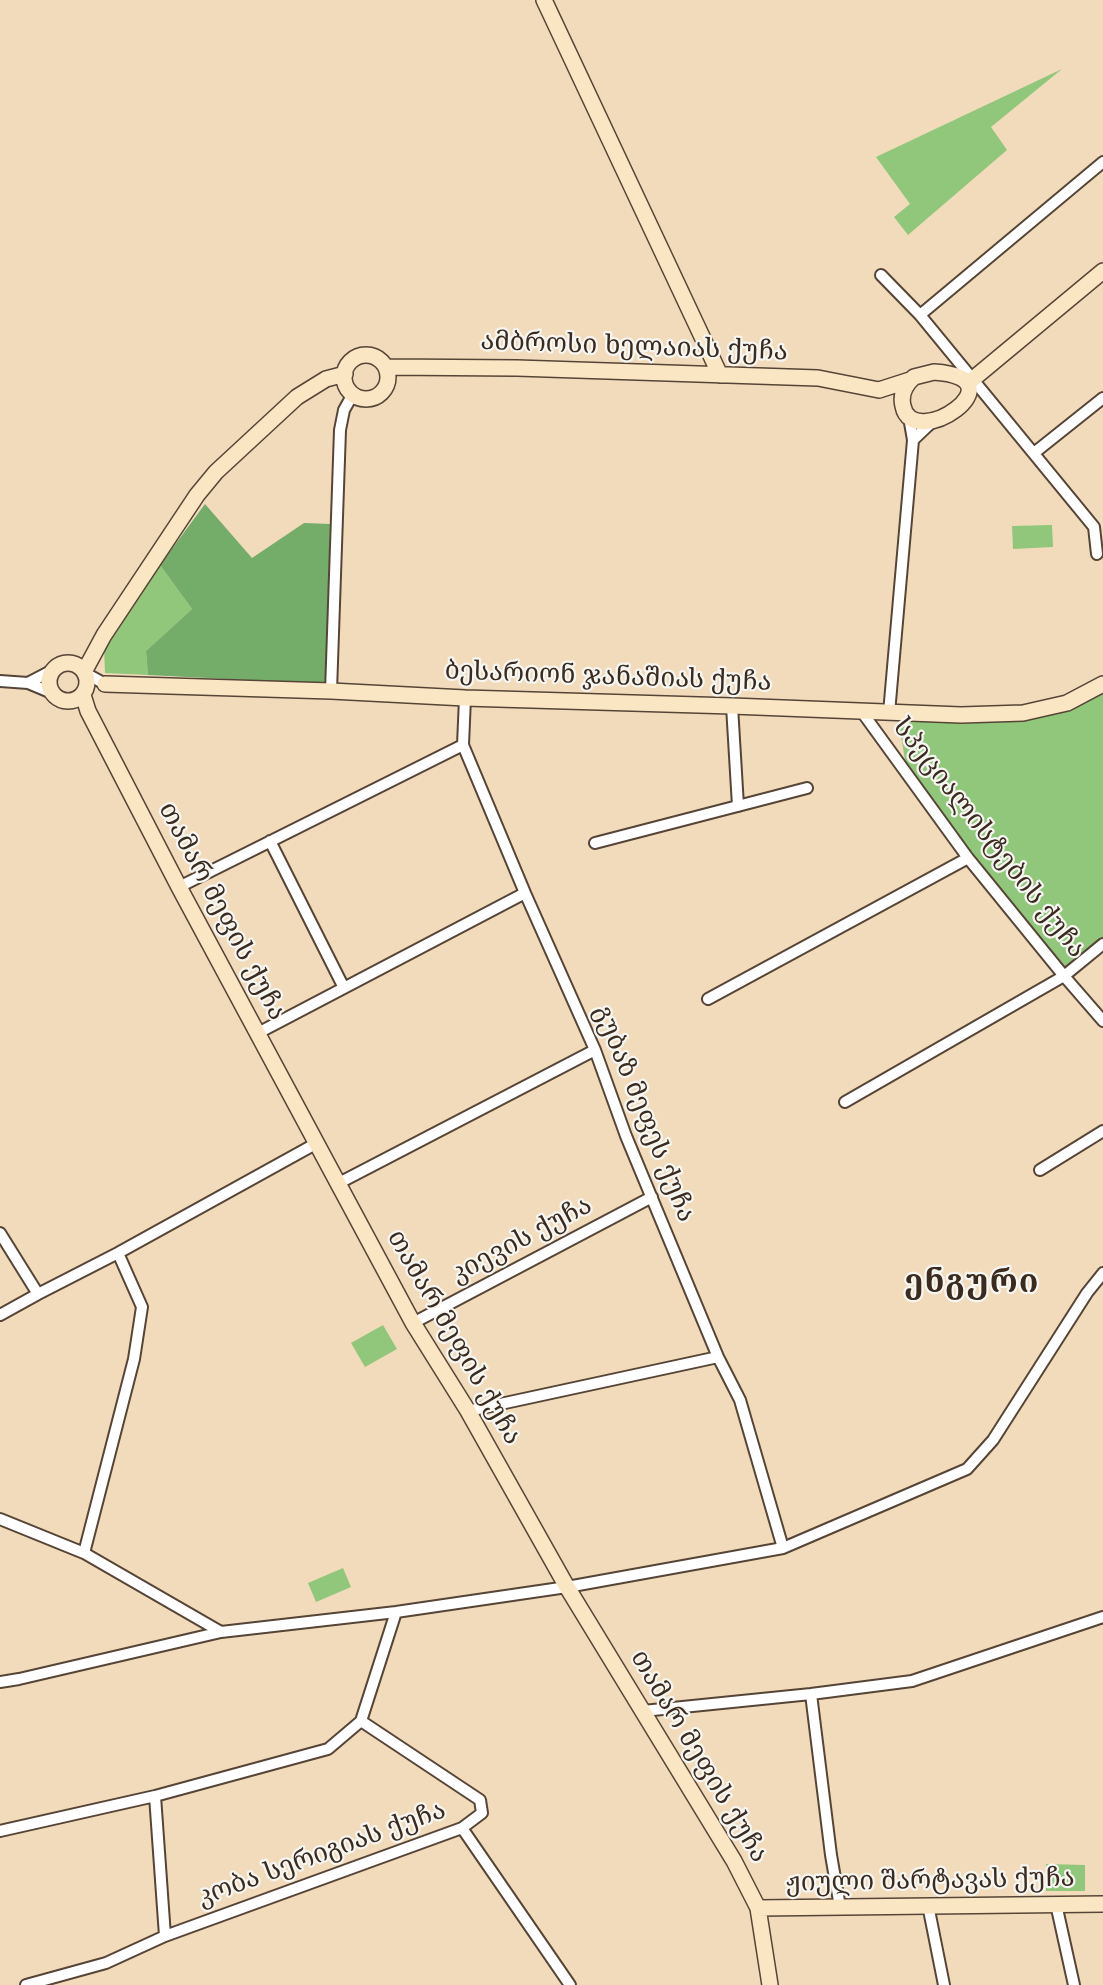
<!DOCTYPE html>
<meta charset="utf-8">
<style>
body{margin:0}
canvas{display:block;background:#f2dbbb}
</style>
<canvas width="1103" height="1985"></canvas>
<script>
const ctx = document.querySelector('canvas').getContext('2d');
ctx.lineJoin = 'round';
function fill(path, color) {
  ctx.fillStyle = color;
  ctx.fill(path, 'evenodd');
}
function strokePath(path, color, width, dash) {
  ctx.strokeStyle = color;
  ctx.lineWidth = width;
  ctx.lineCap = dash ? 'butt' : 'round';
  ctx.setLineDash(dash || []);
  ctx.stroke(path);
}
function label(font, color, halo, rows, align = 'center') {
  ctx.font = font + ' Cardo,"Noto Serif Georgian",serif';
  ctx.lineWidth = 4.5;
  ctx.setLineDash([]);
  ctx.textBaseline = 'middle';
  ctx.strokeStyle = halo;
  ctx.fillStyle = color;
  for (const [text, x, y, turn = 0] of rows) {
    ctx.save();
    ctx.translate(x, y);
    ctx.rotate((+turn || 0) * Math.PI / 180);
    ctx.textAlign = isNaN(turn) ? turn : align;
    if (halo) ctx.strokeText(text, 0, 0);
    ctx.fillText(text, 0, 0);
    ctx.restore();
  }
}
fill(new Path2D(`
 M1062,69l-71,58 16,23 -99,85 -14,-18 16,-13 -34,-47z
 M1052,525l1,22 -40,2 -1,-23z
 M160,565l32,44 -46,42 2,24 -43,-2 -1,-25z
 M1103,693v244l-36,29h-5l-136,-172 -21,-34 -5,-30 4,-7c47,-7 96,2 143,-7 19,-3 39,-16 56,-23z
 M383,1325l14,24 -32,18 -14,-24z
 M343,1568l8,19 -35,15 -8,-19z
 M1046,1864l39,1v26h-39z`), '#90c77a');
fill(new Path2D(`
 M205,504l47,54 52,-35 26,1 -4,160 -178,-9 -2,-24 46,-42 -32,-44z`), '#74ac6a');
const street = new Path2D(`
 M881,275l39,40 174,212 3,27
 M920,315l183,-153
 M913,440l19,-18
 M1034,453l69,-55
 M85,673l20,11
 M0,681l28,2 24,10
 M28,683l25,-13
 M331,691l9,-261 4,-20 9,-16
 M465,698l-2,47 62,148 70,157 31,86 92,221 22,43 43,148
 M732,706l6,100
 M862,712l106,146 96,118 39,45
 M889,713l24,-273 -4,-23
 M270,841l74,147
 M595,843l212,-55
 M179,887l284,-142
 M708,999l260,-141
 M258,1033l267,-140
 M845,1102l219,-126 39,-32
 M1040,1170l63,-39
 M339,1183l256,-133
 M0,1233l38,61 80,-41 199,-110
 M0,1315l38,-21
 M413,1323l239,-126
 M468,1411l250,-54
 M0,1519l84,34 137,79 175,-20 171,-25 216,-39 184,-79 26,-29 94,-147 16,-20
 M84,1553l50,-194 8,-52 -24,-54
 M0,1682l19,-3 202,-47
 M811,1694l20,161 9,52
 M643,1711l168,-17 101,-13 191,-64
 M155,1796l10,140
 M462,1828l108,157
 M0,1831l155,-35 173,-47 33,-28 35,-109
 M1056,1904l18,81
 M928,1905l16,80
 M26,1985l80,-22 59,-27 297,-108 20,-15 -2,-13 -119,-79`);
const secondary = new Path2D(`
 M544,0l176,375
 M344 377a22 22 0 1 1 44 0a22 22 0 1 1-44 0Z
 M386,367l131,1 301,10 61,12 31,-10
 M934,372c91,6 -22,82 -31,34 -3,-12 3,-22 11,-29z
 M973,379l130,-108
 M49 682a19 19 0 1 1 38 0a19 19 0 1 1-38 0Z
 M84,672l20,-37 93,-140 19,-23 81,-75 29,-18 19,-5
 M105,684l226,7 134,7 267,8 229,9 62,-2 44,-10 36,-19
 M83,695l5,16 91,176 234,436 55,88 99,176 167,274 24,47 12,77
 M758,1908l345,-4`);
strokePath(street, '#564536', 14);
strokePath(secondary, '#564536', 18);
strokePath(street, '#fff', 10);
strokePath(secondary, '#fbe6c4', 15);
label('26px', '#3b2a1e', '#f6f6f2', [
 ["ამბროსი ხელაიას ქუჩა",634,348,2],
 ["ბესარიონ ჯანაშიას ქუჩა",608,678,2],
 ["სპეციალისტების ქუჩა",988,839,52],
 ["თამარ მეფის ქუჩა",221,912,62],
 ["გუბაზ მეფეს ქუჩა",643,1114,68],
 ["კიევის ქუჩა",522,1241,-28],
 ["თამარ მეფის ქუჩა",453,1338,60],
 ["თამარ მეფის ქუჩა",698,1757,59],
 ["კობა სერიგიას ქუჩა",322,1855,-20],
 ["ჟიული შარტავას ქუჩა",930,1882,-1]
]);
ctx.letterSpacing = '1.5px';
label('bold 32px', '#3b2a1e', '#f6f6f2', [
 ["ენგური",972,1285]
]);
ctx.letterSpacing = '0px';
</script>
